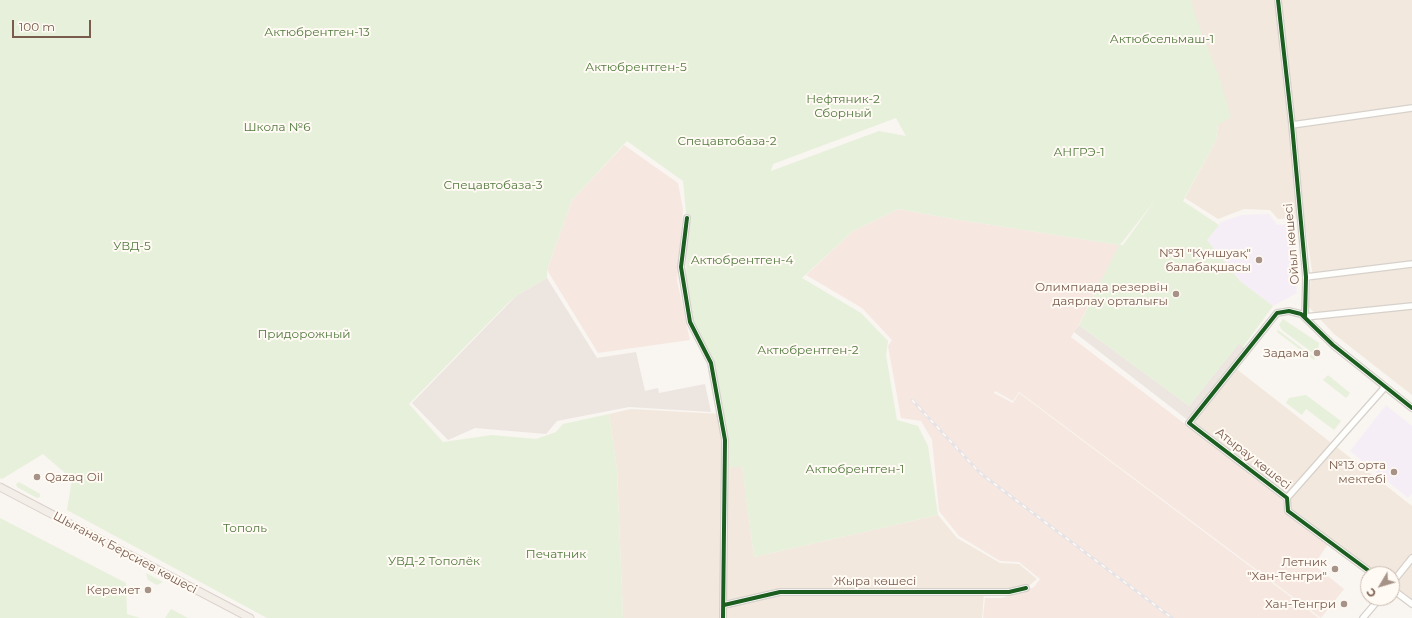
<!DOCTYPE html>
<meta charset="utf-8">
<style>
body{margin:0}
#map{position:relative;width:1412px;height:618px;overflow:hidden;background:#f9f5f0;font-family:Montserrat,sans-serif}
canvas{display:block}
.north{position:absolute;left:1360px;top:566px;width:40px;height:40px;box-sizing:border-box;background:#fffaf3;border:1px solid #cabbb1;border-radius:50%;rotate:232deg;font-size:11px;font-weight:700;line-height:16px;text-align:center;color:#7a5c4d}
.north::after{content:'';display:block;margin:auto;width:14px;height:18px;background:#a69286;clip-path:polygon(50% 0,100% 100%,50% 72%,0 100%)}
.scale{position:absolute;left:12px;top:20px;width:79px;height:18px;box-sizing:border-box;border:2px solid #7a5c4d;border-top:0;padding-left:5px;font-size:12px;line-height:14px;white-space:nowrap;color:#7a5c4d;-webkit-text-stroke:3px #fffaf3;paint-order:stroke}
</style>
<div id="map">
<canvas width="1412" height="618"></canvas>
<div class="north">С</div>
<div class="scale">100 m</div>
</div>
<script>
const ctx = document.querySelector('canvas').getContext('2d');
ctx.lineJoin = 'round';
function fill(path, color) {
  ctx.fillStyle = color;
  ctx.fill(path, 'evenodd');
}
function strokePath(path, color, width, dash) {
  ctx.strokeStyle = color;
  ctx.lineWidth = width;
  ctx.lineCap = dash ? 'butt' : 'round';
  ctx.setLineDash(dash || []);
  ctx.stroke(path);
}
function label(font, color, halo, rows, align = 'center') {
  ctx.font = font + ' Montserrat,sans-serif';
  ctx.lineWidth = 4;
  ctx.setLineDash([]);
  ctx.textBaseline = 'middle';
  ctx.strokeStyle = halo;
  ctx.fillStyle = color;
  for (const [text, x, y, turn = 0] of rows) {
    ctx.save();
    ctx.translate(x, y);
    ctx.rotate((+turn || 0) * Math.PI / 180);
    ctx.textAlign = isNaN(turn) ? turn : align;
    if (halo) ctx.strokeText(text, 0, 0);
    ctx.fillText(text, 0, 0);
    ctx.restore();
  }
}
fill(new Path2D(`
 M1191,0h221v395l-78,-61 -26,-28 4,-35 -8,-53 -26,1 -8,-9 -26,-1 -26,10 -33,-21 31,-58 2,-16z
 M1234,367l178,139v98l-20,-15v-15h-19l-85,-63 -1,-13 -98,-75z
 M631,409l89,5 6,54 16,-3 12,92 184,-42 19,23 43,25 19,1 18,15 -11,9 -42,4 -2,26h-359l-6,-149 -8,-55z`), '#f2e8de');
fill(new Path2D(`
 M624,145l54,38 5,26 -6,71 13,60 -92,13 -51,-83 25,-70z
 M899,209l48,9 173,27 -42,81 -7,11 211,161 3,14 43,32 -14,21 30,24 -23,29 -302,-226 -6,9 -18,-10 -1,2 19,10 6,-10 300,225h-336l2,-20h16l21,-6 12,-5 6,-8 -21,-17 -19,-1 -41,-25 -20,-25 -7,-71 -11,-19 -20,-3 -13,-72 4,-6 -30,-32 -56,-33 47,-44z`), '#f6e8e1');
fill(new Path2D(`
 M547,278l50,80 39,-6 9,39 13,-3 1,5 46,-9 6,28 -82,-5 -72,14 -11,13 -71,-6 -27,12 -36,-37 104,-107z
 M1079,325l110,81 50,-63 7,6 -57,72 -115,-89z`), '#ede5e0');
fill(new Path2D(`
 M1269,214l8,11 13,-1 7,69 -24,13 -33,-25 -33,-41 14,-18 21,-7z
 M1386,405l26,21v67l-4,5 -58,-47z`), '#f6eef6');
fill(new Path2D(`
 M0,0h1191l6,21 23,58 11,38 -13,8 -2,15 -33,61 36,24 -12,15 33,41 33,25 -30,41 -4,-3 -50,62 -110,-81 40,-80 -172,-27 -48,-9 -46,22 -51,47 59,35 27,28 -2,14 11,65 21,6 10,20 10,69 -184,42 -12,-91 -17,2v-28l-15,-74 -16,-43 -8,-37 1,-63 -4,-42 -56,-40 -55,59 -25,70v8l-31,18 -9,8 -98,100 34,38 49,-7 44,4 20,-7 7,-8 46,-10 8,55 6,149h-356l-200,-108 5,-31 -29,-25 -41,25 -2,-1zM896,118l10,18 -27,-5 -108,40 2,-7zM1156,199l-33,46h-3z
 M1283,319l36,24 -1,7 -2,-2 -3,5 -31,-23 -3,-5z
 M1278,330l37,28 -1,2 -37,-28z
 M1328,375l22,18 -4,5 -23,-18z
 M1306,395l35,26 -7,9 -28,-21 -4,6 -16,-12 3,-5z
 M19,482l21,12v3l-3,1 -20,-11 -1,-3z
 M0,518l126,65 1,31 13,4h-140z
 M146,573l17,9 -6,3 -9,-5z
 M171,609l17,9h-23z`), '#e7f0db');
const minor = new Path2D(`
 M1278,0l14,125 14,152 -1,40
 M1292,125l120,-17
 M687,218l-6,49 9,55 21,41 14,77 -2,178
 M1306,277l106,-13
 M1305,317l107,-11
 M1287,498l98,-111
 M1373,574l-85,-63 -1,-13 -98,-75 88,-110 12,-2 12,3 32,31 79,63
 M1392,583l20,-25
 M1392,589l20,15
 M724,605l56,-13h229l17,-4
 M1363,618l17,-20`);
const major = new Path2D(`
 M0,487l250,131`);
strokePath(minor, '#d7d1cb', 8);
strokePath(major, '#dad1cc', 9);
strokePath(minor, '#fefefd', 5.5);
strokePath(major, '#f3eee8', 7);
const rail = new Path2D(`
 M912,400l68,73 192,145`);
strokePath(rail, '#e6e3e7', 3);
strokePath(rail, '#fffaf3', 1.5, [4.5]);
strokePath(new Path2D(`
 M1278,0l14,125 14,152 -1,40
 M687,218l-6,49 9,55 21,41 14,77 -2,178
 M1373,574l-85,-63 -1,-13 -98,-75 88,-110 12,-2 12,3 32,31 79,63
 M724,605l56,-13h229l17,-4`), '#1b5e20', 4);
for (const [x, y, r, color] of [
 [1259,260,4,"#a69286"],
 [1176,294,4,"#a69286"],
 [1317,353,4,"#a69286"],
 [1394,472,4,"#a69286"],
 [37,477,4,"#a69286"],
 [1335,569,4,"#a69286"],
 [148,590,4,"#a69286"],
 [1344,604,4,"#a69286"]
]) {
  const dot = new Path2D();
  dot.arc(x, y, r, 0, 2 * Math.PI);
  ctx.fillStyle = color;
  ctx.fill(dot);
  strokePath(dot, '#fffaf3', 1.5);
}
label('12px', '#537a41', '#fffaf3', [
 ["Актюбрентген-13",317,32],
 ["Актюбсельмаш-1",1162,39],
 ["Актюбрентген-5",636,67],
 ["Нефтяник-2",843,99],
 ["Сборный",843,113],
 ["Школа №6",277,127],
 ["Спецавтобаза-2",727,141],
 ["АНГРЭ-1",1079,152],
 ["Спецавтобаза-3",493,185],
 ["УВД-5",132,246],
 ["Актюбрентген-4",742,260],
 ["Придорожный",304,334],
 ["Актюбрентген-2",808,350],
 ["Актюбрентген-1",855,469],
 ["Тополь",245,528],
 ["Печатник",556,554],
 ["УВД-2 Тополёк",434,561]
]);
label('12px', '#7a5c4d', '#fffaf3', [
 ["Ойыл көшесі",1292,244,-95],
 ["Атырау көшесі",1253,459,38],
 ["Шығанақ Берсиев көшесі",125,553,28],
 ["Жыра көшесі",875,581]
]);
label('12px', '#7a5c4d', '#fffaf3', [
 ["№31 \"Күншуақ\"",1251,253],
 ["балабақшасы",1251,267],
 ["Олимпиада резервін",1168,287],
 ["даярлау орталығы",1168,301],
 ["Задама",1309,353],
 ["№13 орта",1386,465],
 ["мектебі",1386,479],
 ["Qazaq Oil",45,477,"left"],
 ["Летник",1327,562],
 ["\"Хан-Тенгри\"",1327,576],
 ["Керемет",140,590],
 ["Хан-Тенгри",1336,604]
], 'right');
</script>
